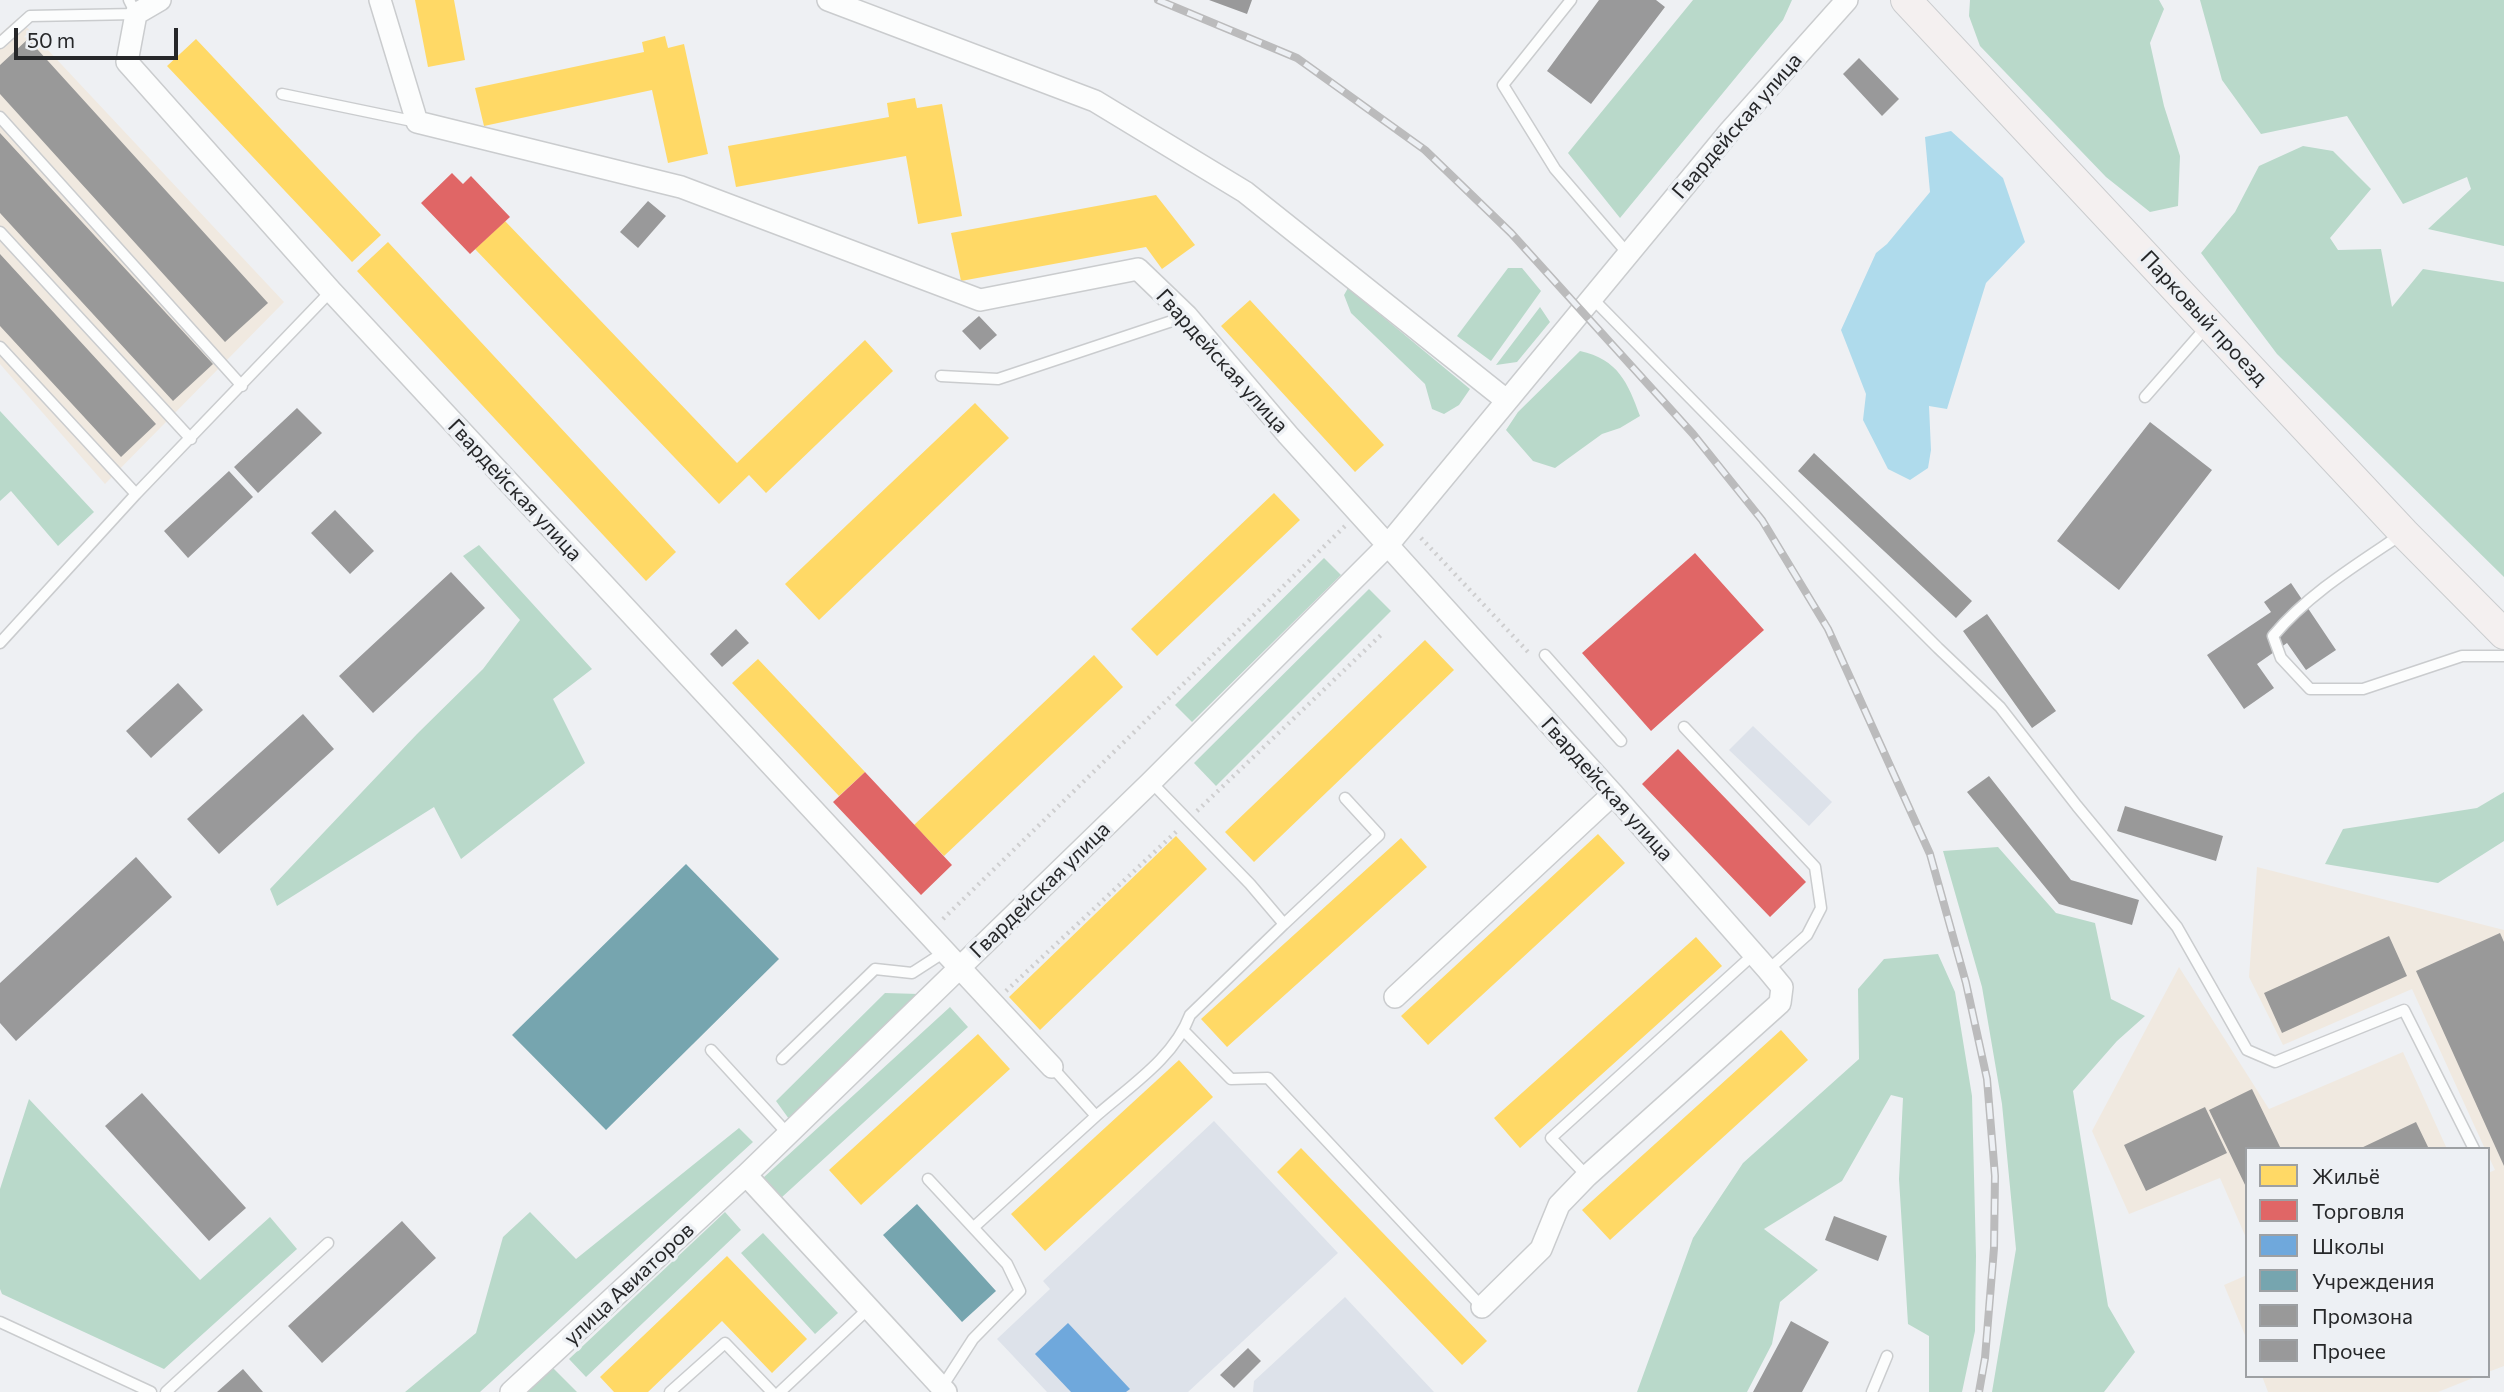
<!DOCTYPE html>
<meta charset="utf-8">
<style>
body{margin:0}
#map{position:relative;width:2504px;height:1392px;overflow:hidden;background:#eef0f3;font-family:Commissioner,sans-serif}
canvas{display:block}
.legend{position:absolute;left:2245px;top:1147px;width:245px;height:231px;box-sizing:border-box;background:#edf0f4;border:2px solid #9da0a3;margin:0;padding:9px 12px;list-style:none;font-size:21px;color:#262729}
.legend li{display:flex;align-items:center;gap:14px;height:35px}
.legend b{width:35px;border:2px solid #9da0a3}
.scale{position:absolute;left:14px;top:28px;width:164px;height:32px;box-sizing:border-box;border:4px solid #262729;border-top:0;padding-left:9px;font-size:21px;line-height:24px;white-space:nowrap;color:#262729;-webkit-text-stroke:5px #edf0f4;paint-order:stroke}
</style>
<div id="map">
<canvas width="2504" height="1392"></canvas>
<ul class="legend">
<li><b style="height:19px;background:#ffd966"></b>Жильё</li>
<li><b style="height:19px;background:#e06666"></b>Торговля</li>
<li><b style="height:19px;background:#6fa8dc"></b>Школы</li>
<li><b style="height:19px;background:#76a5af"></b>Учреждения</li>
<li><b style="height:19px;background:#999"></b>Промзона</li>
<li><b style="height:19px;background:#99999a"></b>Прочее</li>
</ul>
<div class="scale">50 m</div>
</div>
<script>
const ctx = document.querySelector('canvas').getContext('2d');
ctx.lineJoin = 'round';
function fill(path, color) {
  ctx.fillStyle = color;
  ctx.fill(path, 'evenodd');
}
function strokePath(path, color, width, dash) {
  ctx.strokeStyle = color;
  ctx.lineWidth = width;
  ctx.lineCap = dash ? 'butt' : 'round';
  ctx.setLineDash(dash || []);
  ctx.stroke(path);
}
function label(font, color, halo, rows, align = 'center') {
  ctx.font = font + ' Commissioner,sans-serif';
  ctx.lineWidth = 7;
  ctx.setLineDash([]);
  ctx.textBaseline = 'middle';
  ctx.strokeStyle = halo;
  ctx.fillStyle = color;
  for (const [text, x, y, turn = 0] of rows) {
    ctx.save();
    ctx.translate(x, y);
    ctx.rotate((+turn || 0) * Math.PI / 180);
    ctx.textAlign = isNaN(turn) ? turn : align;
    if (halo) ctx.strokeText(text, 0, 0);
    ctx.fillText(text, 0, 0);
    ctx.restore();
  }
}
fill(new Path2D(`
 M1753,726l79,76 -23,24 -80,-76z
 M1214,1121l124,132 -150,139h-141l-50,-53 53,-50 -7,-8z
 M1345,1297l89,95h-181l1,-11z`), '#dde2ea');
fill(new Path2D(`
 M18,18l266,284 -179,182 -105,-120v-330z
 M2257,867l247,63v436l-16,6v-199l7,-3 -7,-15v-6h-3l-73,-160 -129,56 -34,-68z
 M2179,967l90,142 134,-57 44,97h-200v91l-27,-62 -91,36 -37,-83z
 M2247,1275v65l-23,-55z
 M2262,1376h216l-40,16h-170z`), '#f0e9e0');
fill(new Path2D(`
 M1693,0h99l-9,20 -163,198 -52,-65z
 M1970,0h189l5,9 -14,34 14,63 16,50 -2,50 -28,6 -44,-35 -126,-131 -11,-30z
 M2200,0h304v246l-76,-17 43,-40 -4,-12 -64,27 -56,-88 -86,18 -39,-54z
 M2303,146l30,5 38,38 -41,49 8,12 43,-1 11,58 31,-38 81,13v295l-227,-223 -76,-101 34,-41 24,-46z
 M1508,268h14l19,23 -50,70 -34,-25z
 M1348,288l122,101 -11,16 -15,9 -12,-5 -7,-25 -74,-71 -7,-18z
 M1540,307l10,15 -33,40 -21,3z
 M1580,351c38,8 48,32 60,65l-20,12 -18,6 -47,34 -22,-7 -27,-31 12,-18z
 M0,411l94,101 -36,34 -47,-55 -11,10z
 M479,545l113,124 -39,30 32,64 -124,96 -27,-52 -157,99 -7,-17 147,-155 66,-65 37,-49 -57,-64z
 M1324,558l17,17 -149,147 -17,-17z
 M1369,589l22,22 -175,175 -22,-23z
 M2504,792v49l-66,42 -113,-19 18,-35 134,-21z
 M1998,847l58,66 39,10 16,76 34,17 -28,25 -44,50 35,215 27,46 -31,40h-112l24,-143 -14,-145 -20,-117 -39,-136z
 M1938,954l17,38 17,104 4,160 -1,75 -13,61h-33v-56l-21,-12 -9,-145 4,-81 -12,-3 -49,86 -78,48 54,41 -38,32 -8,42 -25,48h-110l56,-154 50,-75 116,-104 -1,-70 26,-30z
 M885,993l34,1 -130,125 -13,-18z
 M950,1007l18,20 -187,171 -18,-20z
 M29,1099l171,181 70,-63 27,32 -133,120 -162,-75 -2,-5v-100z
 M739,1128l14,14 -273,250h-75l71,-59 27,-96 27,-25 46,47z
 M725,1212l16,18 -155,147 -17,-18z
 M763,1233l75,80 -23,21 -74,-81z
 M552,1367l25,25h-52z`), '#b9d9ca');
fill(new Path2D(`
 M1951,131l52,47 22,64 -39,41 -39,126 -18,-3 2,44 -3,18 -18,12 -22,-11 -25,-49 3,-26 -25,-64 35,-77 11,-9 43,-52 -5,-55z`), '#afdbec');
fill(new Path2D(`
 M415,0h39l11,60 -37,7z
 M665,36l3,12 16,-4 24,110 -40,9 -16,-73 -168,36 -9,-38 169,-36 -2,-10z
 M196,39l185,196 -29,27 -185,-196z
 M915,98l2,10 25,-4 20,112 -44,8 -12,-68 -170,31 -8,-41 161,-29 -2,-14z
 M1156,195l39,50 -33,24 -16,-22 -185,34 -10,-48z
 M505,221l232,242 128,-123 28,31 -127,122 -17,-18 -30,29 -244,-255z
 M388,242l288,310 -30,29 -289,-310z
 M1250,300l134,145 -29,27 -134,-146z
 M975,403l34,35 -190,182 -34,-36z
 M1274,493l26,27 -143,136 -26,-27z
 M1425,640l29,30 -200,192 -29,-30z
 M1094,655l29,32 -179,169 -30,-31z
 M758,659l107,113 -26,24 -107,-113z
 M1598,834l27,29 -197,182 -27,-29z
 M1176,836l31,33 -167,161 -31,-33z
 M1401,838l26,29 -200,180 -26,-28z
 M1696,937l26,29 -202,182 -26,-30z
 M1781,1030l27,30 -198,180 -28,-30z
 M978,1034l32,35 -149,136 -32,-35z
 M1179,1060l34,37 -168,154 -34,-37z
 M1301,1148l186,193 -25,24 -185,-193z
 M727,1256l80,83 -35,34 -50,-52 -74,71h-34l-14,-15z`), '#ffd966');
fill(new Path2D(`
 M452,173l11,11 8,-8 39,41 -40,37 -49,-51z
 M1695,553l69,77 -113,101 -69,-78z
 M1678,749l128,133 -36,35 -128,-133z
 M865,772l87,93 -31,30 -88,-93z`), '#e06666');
fill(new Path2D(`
 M1068,1323l62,66 -4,3h-55l-36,-38z`), '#6fa8dc');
fill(new Path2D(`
 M686,864l93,95 -173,171 -94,-95z
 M917,1204l79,87 -34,31 -79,-87z`), '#76a5af');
fill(new Path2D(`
 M28,39l240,264 -43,39 -225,-248v-29z
 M0,133l213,231 -40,37 -173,-188z
 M0,254l156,170 -35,33 -121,-131z
 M1814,453l158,148 -16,17 -158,-147z
 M1987,614l69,97 -24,17 -69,-97z
 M1989,776l82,104 68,20 -7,25 -73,-21 -92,-112z
 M2125,806l98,30 -7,25 -99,-30z
 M2500,933l4,9v224l-88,-195z
 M2389,936l18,40 -125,57 -18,-40z
 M2252,1089l29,60h-34v40l-38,-79z
 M2205,1107l22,46 -81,38 -22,-46z
 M2416,1122l13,27h-70z
 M1834,1216l53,20 -9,25 -53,-21z`), '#999');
fill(new Path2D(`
 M1209,0h43l-5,14z
 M1599,0h57l9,7 -74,97 -44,-33z
 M1859,58l40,41 -17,17 -39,-42z
 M648,201l18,15 -28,32 -18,-16z
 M979,316l18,19 -17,15 -18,-19z
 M297,408l25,25 -64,60 -24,-26z
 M2150,422l62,48 -93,120 -62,-49z
 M229,471l24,26 -65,61 -24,-27z
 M335,510l39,41 -24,23 -39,-41z
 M451,572l34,36 -112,105 -34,-37z
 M2291,583l45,67 -30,20 -19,-27 -30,21 17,24 -30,21 -37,-54 64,-43 -7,-10z
 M736,629l13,14 -27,24 -12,-13z
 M178,683l25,27 -52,48 -25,-27z
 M303,714l31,35 -115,105 -32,-35z
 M136,857l36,40 -156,144 -16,-18v-40z
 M142,1093l104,115 -37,33 -104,-115z
 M402,1221l34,37 -114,105 -34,-37z
 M1791,1321l38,21 -27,50h-49z
 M1248,1348l13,13 -27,27 -14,-13z
 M243,1369l20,23h-46z`), '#99999a');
const lane = new Path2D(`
 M1571,0l-68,85 52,84 74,86
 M0,43l30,-27 106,-2 -7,-14
 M282,94l135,28
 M0,117l242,269
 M0,232l191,207
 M1592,298l219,223 127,127 62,59 77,99 100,121 70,123 28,12 129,-52 70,139
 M0,347l136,147
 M941,376l57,3 189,-63
 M2145,397l63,-72
 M2402,534c-46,31 -94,60 -129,102l8,22 29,31h53l99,-33h42
 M0,643l136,-149 195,-203
 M1545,655l76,86
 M1684,727l131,140 6,41 -14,27 -39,35
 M1284,924l95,-89 -34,-37
 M1184,1031l47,48 37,-1 214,229
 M711,1050l77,84
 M782,1059l93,-90 37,4 34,-22
 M1096,1116c34,-30 78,-58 94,-101l94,-91 -34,-40 -99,-102
 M1587,1176l-36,-38 203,-184
 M928,1179l79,85 13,27 -47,48 -31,48
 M974,1227l122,-111 -44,-49
 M0,1322l151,70
 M166,1392l162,-149
 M670,1392l55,-49 47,49
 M780,1392l88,-83
 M1872,1392l15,-36`);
const street = new Path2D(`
 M160,0l-24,14 -9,48 204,229 721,776
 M380,0l37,122 264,65 299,113 158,-31 49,47 101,119 325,359 155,176 14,17 -2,16 -193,173 -28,29 -18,44 -59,58
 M828,0l267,101 150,91 261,208
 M1395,997l218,-203
 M746,1175l200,217
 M511,1392l235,-217 405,-393 236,-236 343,-415 117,-131`);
const secondary = new Path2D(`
 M1906,0l498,533 100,101`);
strokePath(lane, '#caccce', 13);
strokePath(street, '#caccce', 24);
strokePath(secondary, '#caccce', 32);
strokePath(new Path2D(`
 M1421,538l109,116
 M1197,811l186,-178
 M943,919l402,-393
 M1006,991l172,-161`), '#cececf', 4.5, [2, 5]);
strokePath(lane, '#fcfdfd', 10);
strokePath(street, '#fcfdfd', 21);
strokePath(secondary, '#f4f0f0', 30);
const rail = new Path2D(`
 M1158,0l139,58 128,92 86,83 182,201 69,86 66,109 102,225 36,129 21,96 8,97 -1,72 -9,110 -6,34`);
strokePath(rail, '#bbbbbc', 8);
strokePath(rail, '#edf0f4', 5, [16]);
label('21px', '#262729', '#edf0f4', [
 ["Гвардейская улица",1737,126,-49],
 ["Парковый проезд",2204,318,47],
 ["Гвардейская улица",1222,361,48],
 ["Гвардейская улица",515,490,47],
 ["Гвардейская улица",1607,789,48],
 ["Гвардейская улица",1040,890,-44],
 ["улица Авиаторов",629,1284,-43]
]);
</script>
